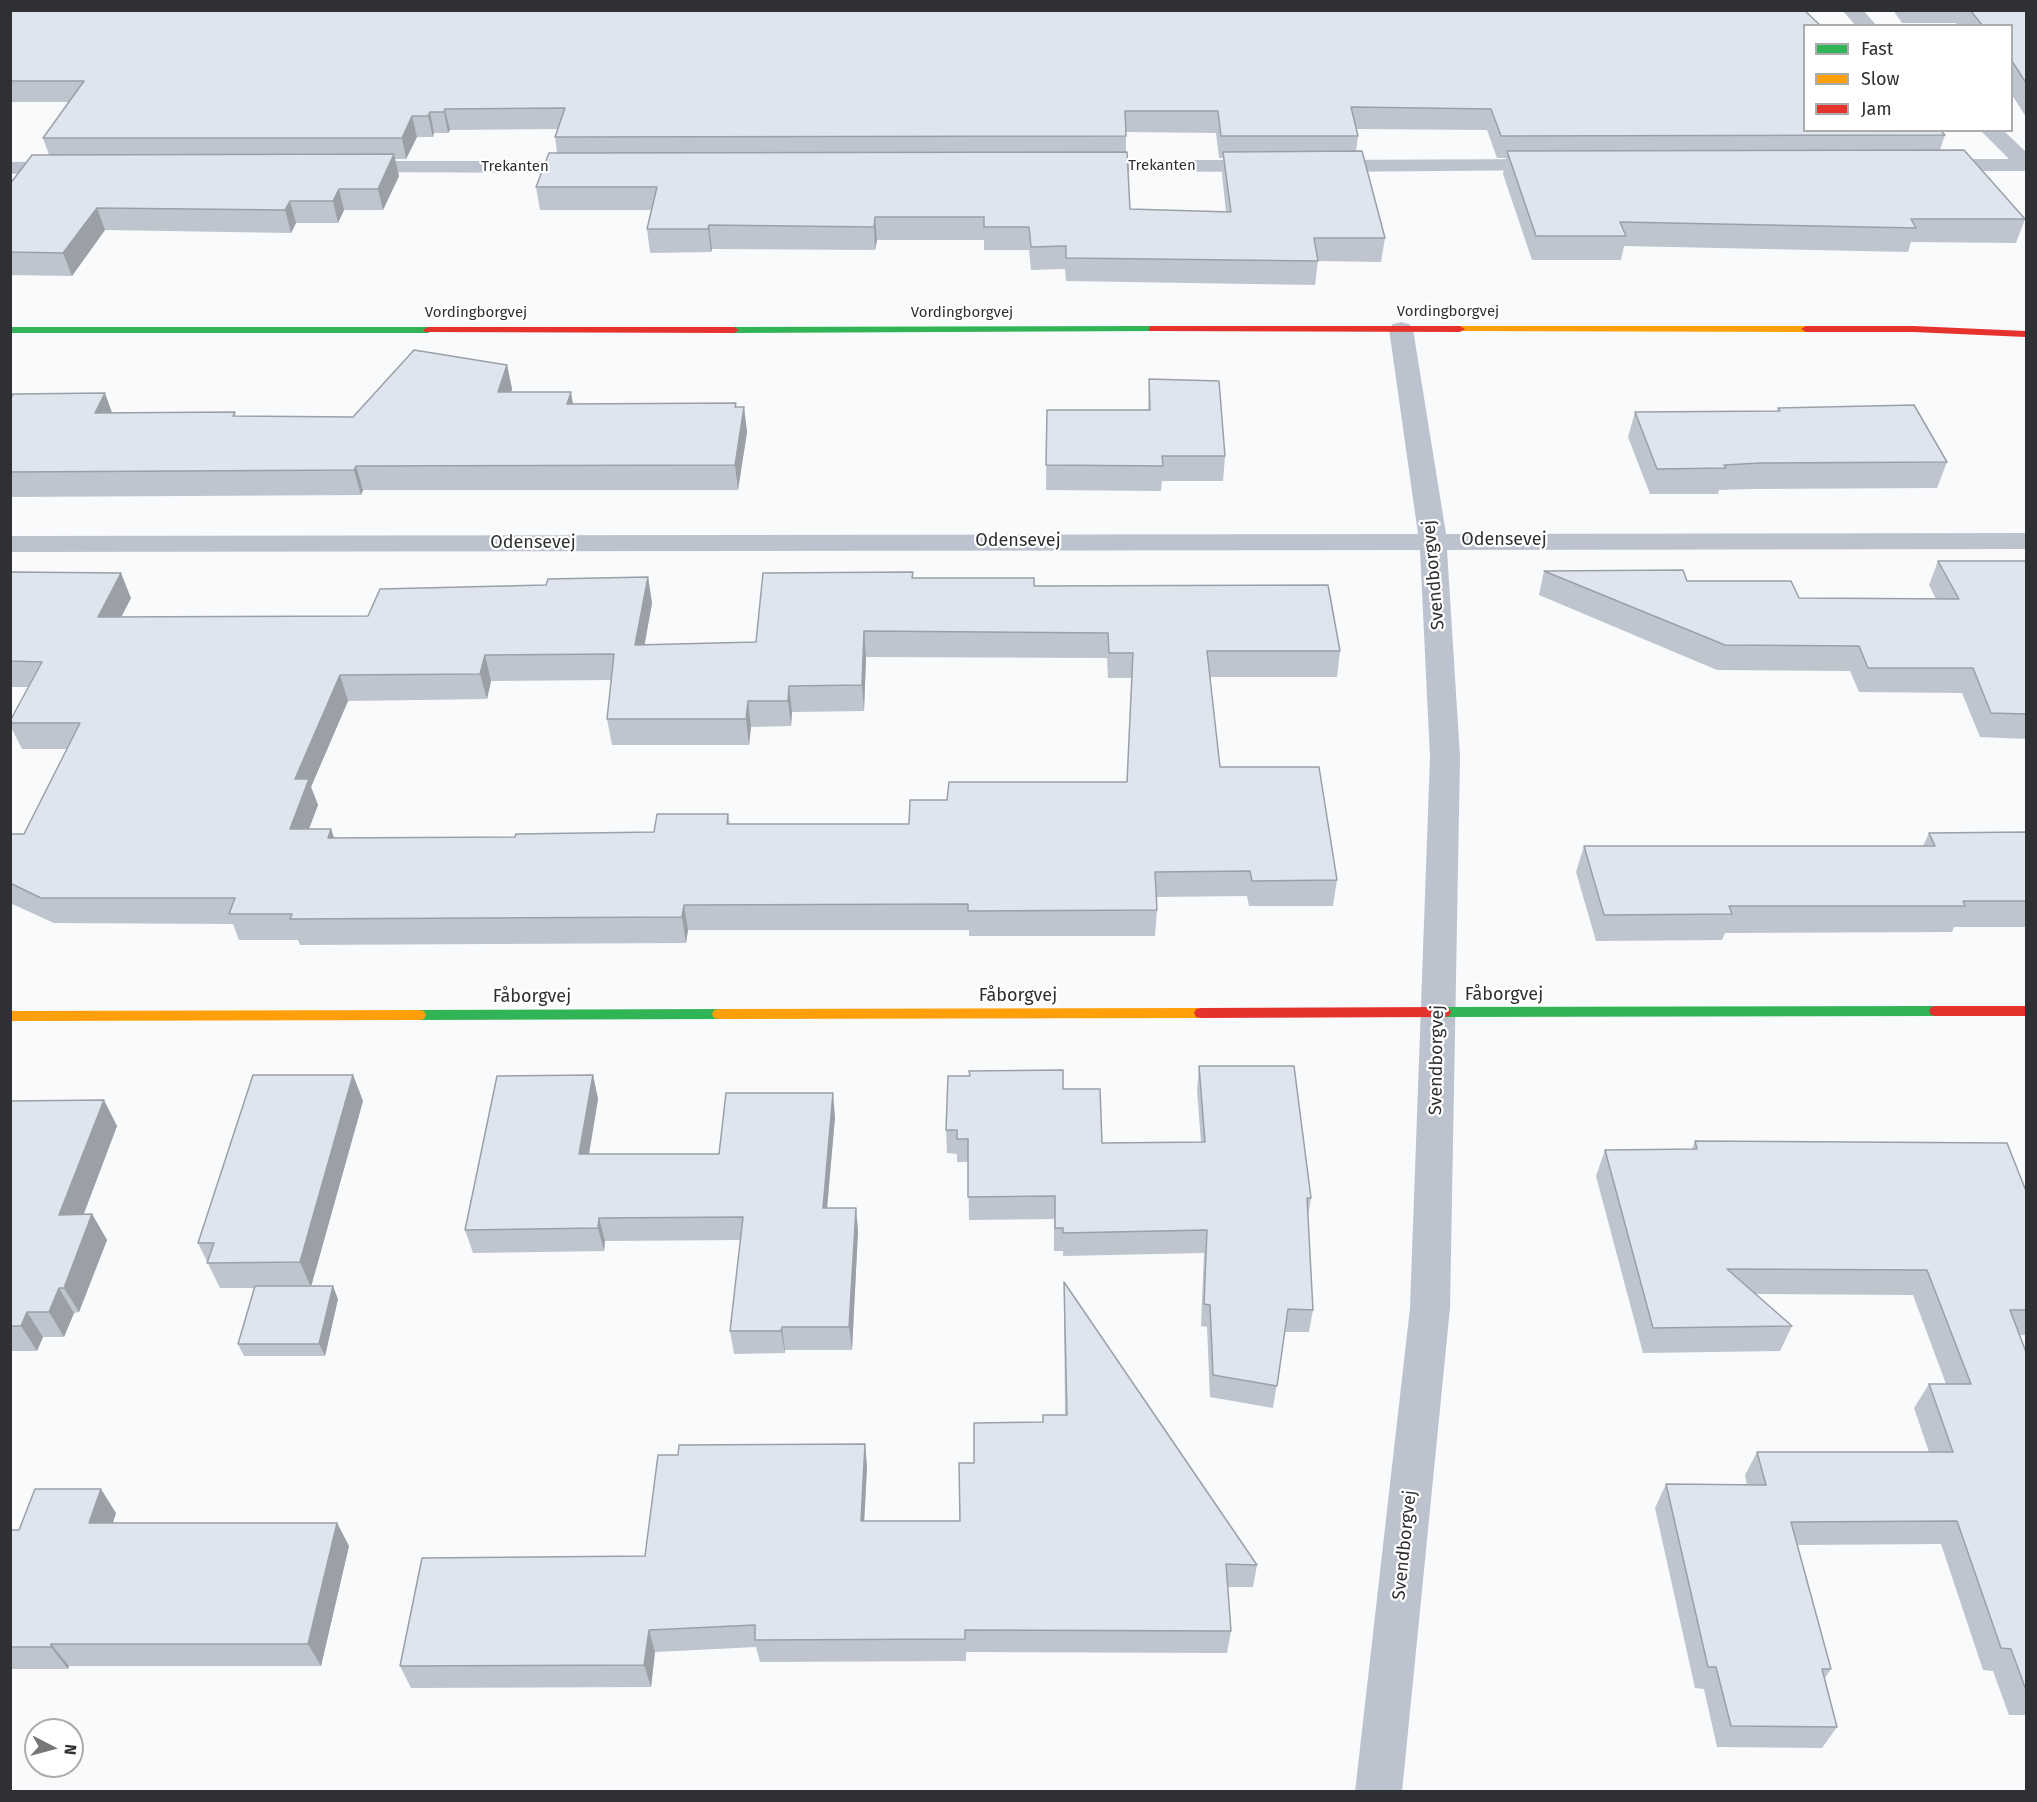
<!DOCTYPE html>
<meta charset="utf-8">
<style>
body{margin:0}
#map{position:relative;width:2037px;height:1802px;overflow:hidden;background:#f8fafc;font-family:"Fira Sans",sans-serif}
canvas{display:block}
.frame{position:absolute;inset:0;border:12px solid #2e3033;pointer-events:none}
.legend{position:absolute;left:1803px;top:24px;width:210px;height:108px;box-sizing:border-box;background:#fff;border:2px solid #abacad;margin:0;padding:8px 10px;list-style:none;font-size:18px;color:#2e3033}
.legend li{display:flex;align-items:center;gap:12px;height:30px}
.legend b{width:30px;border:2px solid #abacad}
.north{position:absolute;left:24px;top:1718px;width:60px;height:60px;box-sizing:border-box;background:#fff;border:2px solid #abacad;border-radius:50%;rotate:96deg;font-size:16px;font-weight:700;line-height:24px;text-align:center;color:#2e3033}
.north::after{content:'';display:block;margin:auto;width:21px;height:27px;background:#757779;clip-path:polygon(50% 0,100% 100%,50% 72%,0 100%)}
</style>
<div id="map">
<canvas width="2037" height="1802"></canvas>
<div class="frame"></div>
<ul class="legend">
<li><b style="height:8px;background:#30b455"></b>Fast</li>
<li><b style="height:8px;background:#ff9f0a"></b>Slow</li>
<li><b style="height:8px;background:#e5322d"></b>Jam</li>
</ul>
<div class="north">N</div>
</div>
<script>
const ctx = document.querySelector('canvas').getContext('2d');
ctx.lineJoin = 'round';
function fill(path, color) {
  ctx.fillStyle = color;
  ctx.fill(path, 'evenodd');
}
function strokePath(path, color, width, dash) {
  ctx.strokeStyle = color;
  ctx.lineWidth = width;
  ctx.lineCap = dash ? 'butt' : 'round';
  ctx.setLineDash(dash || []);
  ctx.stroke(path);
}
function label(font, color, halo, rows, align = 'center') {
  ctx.font = font + ' "Fira Sans",sans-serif';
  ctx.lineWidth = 4.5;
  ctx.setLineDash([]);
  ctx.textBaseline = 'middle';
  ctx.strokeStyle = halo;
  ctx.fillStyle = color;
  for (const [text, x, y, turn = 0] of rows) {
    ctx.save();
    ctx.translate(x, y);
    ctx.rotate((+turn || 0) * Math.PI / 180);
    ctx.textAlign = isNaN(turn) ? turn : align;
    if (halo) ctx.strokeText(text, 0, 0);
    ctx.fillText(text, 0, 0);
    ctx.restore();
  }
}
fill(new Path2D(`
 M1842,10h21l14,16h-21z
 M1980,130h23l23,22v19h-94l-8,-1 -3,-5 3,-5 8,-1h77z
 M1548,159l8,1 3,5 -3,5 -236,2 -8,-1 -3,-5 3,-5 8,-1z
 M1083,160h183l8,1 3,5 -3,5 -8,1 -191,-1 -3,-5 3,-5z
 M66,161l8,1 3,5 -3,5 -64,2v-12z
 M351,161h237l8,1 3,5 -3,5 -8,1 -245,-1 -3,-5 3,-5z
 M1401,322l8,2 4,5 33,205 580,-1v16l-579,1 13,207 -10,551 -48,484h-47l55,-484 20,-551 -10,-207 -1410,2v-16l1408,-2 -29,-205 4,-5z`), '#bcc3cf');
fill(new Path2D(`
 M1152,326l3,1v4l-421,2 -5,-3 5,-3z
 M10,327h418l5,3 -5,3h-418z
 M1936,1006l5,1 2,4 -2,4 -5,1 -492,1 -5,-1 -2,-4 2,-4 5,-1z
 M719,1009l5,1 2,4 -2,4 -5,1 -300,1 -5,-1 -2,-4 2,-4 5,-1z`), '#30b455');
fill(new Path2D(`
 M1460,326h346l5,3 -5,3 -349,-1v-4z
 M1201,1008l5,1 2,4 -2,4 -5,1 -482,1 -5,-1 -2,-4 2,-4 5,-1z
 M419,1010l5,1 2,4 -2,4 -5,1 -409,1v-10z`), '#ff9f0a');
fill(new Path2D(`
 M1152,326h308l5,3 -5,3 -311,-1v-4z
 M1913,326l113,5v6l-113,-5h-107l-5,-3 5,-3z
 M428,327h306l5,3 -5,3 -309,-1 -2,-2z
 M1936,1006h90v10h-90l-5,-1 -2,-4 2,-4z
 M1444,1007l5,1 2,4 -2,4 -5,1 -243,1 -5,-1 -2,-4 2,-4 5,-1z`), '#e5322d');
fill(new Path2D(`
 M10,10l1935,125 -5,15 85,69 -9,24 -105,-1 -3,10 -284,-6 -3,14h-89l-29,-86 3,-16h-9l-10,-28 -131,-1 2,7 -2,15 29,87 -4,24 -63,-1 -3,24 -249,-4 -1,-12 -34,1 -2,-20h-45v-10h-107l-2,10 -163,-1 -1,3 -61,1 -3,-24 4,-19h-111l-4,-23 21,-34 -2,-16 3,-8 -108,1 -2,3h-14l-1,4h-16l-11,22h-11l4,17 -16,34h-39l-6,13h-42l-5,10 -186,-3 -33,46 -62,-1v-91l39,-29 -6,-17 26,-36h-59zM1126,132l90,1 3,25h4l-1,16 4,38 -96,-3 -4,-57z
 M1893,10h133v107l-14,-22v-69h-54l-2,-3h-54z
 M507,365l5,24 -1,3 62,12 163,-1v4h8l3,25 -9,58h-375l-2,5 -351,2v-98l102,14 123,-1 1,4 117,1z
 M1149,379l76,77 -2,25h-61l-1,10 -115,-1 1,-80h101z
 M1778,408l169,54 -10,26 -185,1 -33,1 -1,4h-68l-22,-57 7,-25 142,-1z
 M1938,561h88v178l-46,-2 -18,-44 -103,-1 -9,-21 -133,-1 -178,-75 5,-24 143,10 112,17 137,1 -7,-14z
 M913,572v6l121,8 306,65 -3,26h-127l10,90 117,113 -4,26h-84l-2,-10 -91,1 1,13 -2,26h-186v-6h-281l-2,13 -386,2 -2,-5h-59l-6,-16 -179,-1 -44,-20v-69h14l43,-85h-45l-12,-24v-4l19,-34h-19v-114l121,25 -10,19 247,-1 178,-31 102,-8 4,26 -8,42 112,-3zM866,657l241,1 1,20h24l-5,104 -180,18 -38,24h-179l-2,-10 -74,18 -139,5 -181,1 -25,-9 9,-24 -7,-18 37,-86 139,-2 4,-18 120,-1 -4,39 5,26h137l2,-18 40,-1 1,-14 72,-1z
 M2026,832v95h-72l-2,5 -227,1 -3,7 -126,1 -20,-69 8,-26h339l6,-13z
 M1199,1066l112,132 -3,18 5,94 -4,22h-24l-12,76 -63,-11 -3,-70 -6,-1 3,-73 -141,3v-5h-9v-32l-85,1 -1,-58h-11v-8l-10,-1 -1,-23 117,-41 39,54 99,-1 -4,-52z
 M353,1075l10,26 -52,185 27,13 -13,57h-81l-6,-12 17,-56h-35l-22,-45z
 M593,1075l5,24 -9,55h130l116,-37 -8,91h29l2,23 -6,119h-67v3l-51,1 -4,-23 11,-91 -136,1 -1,10 -131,2 -8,-23z
 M10,1101l107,25 -34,89 9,-1 15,26 -28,72 -5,1 -10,24h-21l-6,14h-27z
 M1695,1141l331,50v144h-6l6,17v363h-17l-16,-44 -10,-1 -42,-126 -144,1 34,124 -6,9 12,49 -15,21 -105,-1 -13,-58 -9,-1 -40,-180 11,-24 81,1 -2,-10 12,-23h172l-15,-44 15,-24h17l-33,-89 -157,-1 36,32 -12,25 -137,2 -47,-177 9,-26 87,-1z
 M1064,1282l193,283 -4,22h-25l3,44 -4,22 -261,-1v9l-206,1 -4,-15 -101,5 -4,35 -240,1 -11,-22 245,-110 33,-101 187,-11 2,23 -3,54h96l14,-58 69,-41 22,-7 -1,-108z
 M116,1513l-3,10h224l12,23 -28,120h-252l-1,3h-58v-139h9z`), '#bfc5ce');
fill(new Path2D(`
 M445,109l5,21 -2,3 -4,-21z
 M430,112l4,21 -1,4 -5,-21z
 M412,116l5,21 -11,22 -4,-21z
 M394,154l5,22 -16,34 -5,-21z
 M339,189l5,21 -6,13 -5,-22z
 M290,201l6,22 -5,10 -6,-23z
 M97,208l8,22 -33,46 -9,-23z
 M875,217l2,23 -2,10 -1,-23z
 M709,225l3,24 -1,3 -3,-23z
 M507,365l5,24 -9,27 -5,-24z
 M571,392l4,24 -8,-12z
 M105,393l9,25 -19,-5z
 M744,407l3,25 -9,58 -3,-25z
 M356,466l7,24 -2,5 -7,-25z
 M121,573l10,25 -23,45 -10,-26z
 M648,577l4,26 -12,68 -5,-26z
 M864,631l2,26 -2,54 -2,-26z
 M485,655l6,26 -4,18 -7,-25z
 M340,675l8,26 -37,86 7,18 -19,50 -9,-26 5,-50z
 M789,686l3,26 -1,14 -3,-25z
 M748,701l3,26 -2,18 -3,-26z
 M331,829l9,26 -12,-17z
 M684,905l4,25 -2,13 -4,-26z
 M353,1075l10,26 -52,186 -11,-25z
 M593,1075l5,24 -13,79 -6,-24z
 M833,1093l2,24 -10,114 -2,-23z
 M104,1100l13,26 -43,114 -15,-25z
 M856,1208l2,23 -6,119 -3,-23z
 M92,1214l15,26 -28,72 -15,-24z
 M599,1218l6,23 -1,10 -6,-23z
 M333,1286l5,13 -13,57 -6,-12z
 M59,1288l15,25 -10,24 -15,-25z
 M27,1312l16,25 -6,14 -16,-25z
 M782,1327l3,23v3l-4,-22z
 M865,1444l2,23 -4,77 -2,-23z
 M101,1489l15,24 -11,33 -16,-23z
 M337,1523l12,23 -28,120 -13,-22z
 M649,1630l6,22 -4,35 -7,-22z
 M51,1644l18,22 -1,3 -17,-22z`), '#9ba0a7');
const building = new Path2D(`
 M10,10h1794l17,16h-17v104h136l5,5 -444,1 -10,-27 -140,-2 7,29h-137l-3,-25h-93l1,25 -571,1 10,-29 -120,1 -1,3h-14l-2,4h-16l-10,22h-359l41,-57h-74z
 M1970,10h56v73l-14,-22v-35h-29z
 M1964,150l61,69h-114l5,9 -296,-6 6,14h-90l-29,-85z
 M1362,151l23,87h-71l4,23 -252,-3v-12l-35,1 -2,-20h-45v-10h-109l-1,10 -165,-2 -1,4h-61l10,-42h-121l13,-34 578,-1 3,57 101,3 -8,-60z
 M394,154l-16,35h-39l-6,12h-43l-5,9 -188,-2 -34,45 -53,-1v-68l22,-29z
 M414,350l93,15 -9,27h73l-4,12 169,-1 -1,4h9l-9,58 -379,1 -2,4 -344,2v-73l3,-5 92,-1 -10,20 140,-1 -2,4 120,1z
 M1149,379l70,2 6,75h-63l1,10 -117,-1 1,-55h103z
 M1914,405l33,57 -187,1 -36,2 2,3 -69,1 -22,-57 145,-1 -2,-3z
 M1938,561h88v153l-35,-1 -18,-45h-105l-9,-22 -134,-1 -181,-74 139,-1 4,11h104l8,17 160,1z
 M11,572l110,1 -23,44 270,-1 12,-27 166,-4 2,-6 100,-2 -13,68 121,-3 7,-69 150,-1 -1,6h122v8l294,-1 12,66h-133l13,116h99l18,113 -85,1 -2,-10 -95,1 2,38 -189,1v-7l-284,1 -2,12 -392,2 2,-5h-63l6,-16h-194l-31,-15v-49h14l56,-111h-70v-2l32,-59 -32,-1v-88zM864,631l244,2 1,20h24l-6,129h-178l-2,18h-37l-1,24h-182l1,-10h-71l-3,18 -138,2 -1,3 -187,1 3,-9h-41l19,-50h-14l45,-104 140,-1 5,-19 129,-1 -7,65h139l2,-18h40l1,-15 73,-1z
 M2026,832v69h-63l2,5h-236l3,8 -128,1 -20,-69h351l-6,-13z
 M1199,1066h95l17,132h-4l6,112 -25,-1 -11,77 -64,-11 -3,-70 -6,-1 3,-74 -144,3v-5h-8v-32l-87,1v-58h-11v-9h-11l2,-54h22l-1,-5 94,-1v19h37l2,54 103,-1z
 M253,1075h100l-53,187 -93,1 7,-20h-16z
 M593,1075l-14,79h140l7,-61h107l-10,115h33l-7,119h-67l-1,4h-51l13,-114 -144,1 -1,10 -133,2 32,-154z
 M104,1100l-45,115 33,-1 -28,74h-5l-10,24h-22l-6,14h-11v-225z
 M1695,1141l312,2 19,48v119h-16l16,42v338l-15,-41 -10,-1 -44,-127 -166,1 40,147h-9l15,58 -106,-1 -15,-59h-8l-42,-183 100,1 -9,-33h196l-24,-68h42l-44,-114 -200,-1 65,57 -139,2 -48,-178 92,-1z
 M1064,1282l193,283 -31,-1 5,67 -266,-1v9l-210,1v-15l-106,5 -5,35 -244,1 22,-108 223,-2 13,-101h20l1,-10 186,-1 -4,77h99l-1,-58h15v-40l69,-1v-7h24z
 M255,1286h78l-14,58h-81z
 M35,1489h66l-12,34h248l-29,121h-257v3h-41v-117h9z`);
fill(building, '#dee5ef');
strokePath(building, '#9ba0a7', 1.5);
label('15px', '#2e3033', '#fff', [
 ["Trekanten",1162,166],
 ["Trekanten",515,167],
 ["Vordingborgvej",1448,312],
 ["Vordingborgvej",476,313],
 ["Vordingborgvej",962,313]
]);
label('18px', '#2e3033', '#fff', [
 ["Odensevej",1504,540],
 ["Odensevej",1018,541],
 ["Odensevej",533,543],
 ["Svendborgvej",1434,575,-95],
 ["Fåborgvej",1504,995],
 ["Fåborgvej",1018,996],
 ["Fåborgvej",532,997],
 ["Svendborgvej",1437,1060,-89],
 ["Svendborgvej",1405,1545,-84]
]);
</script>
